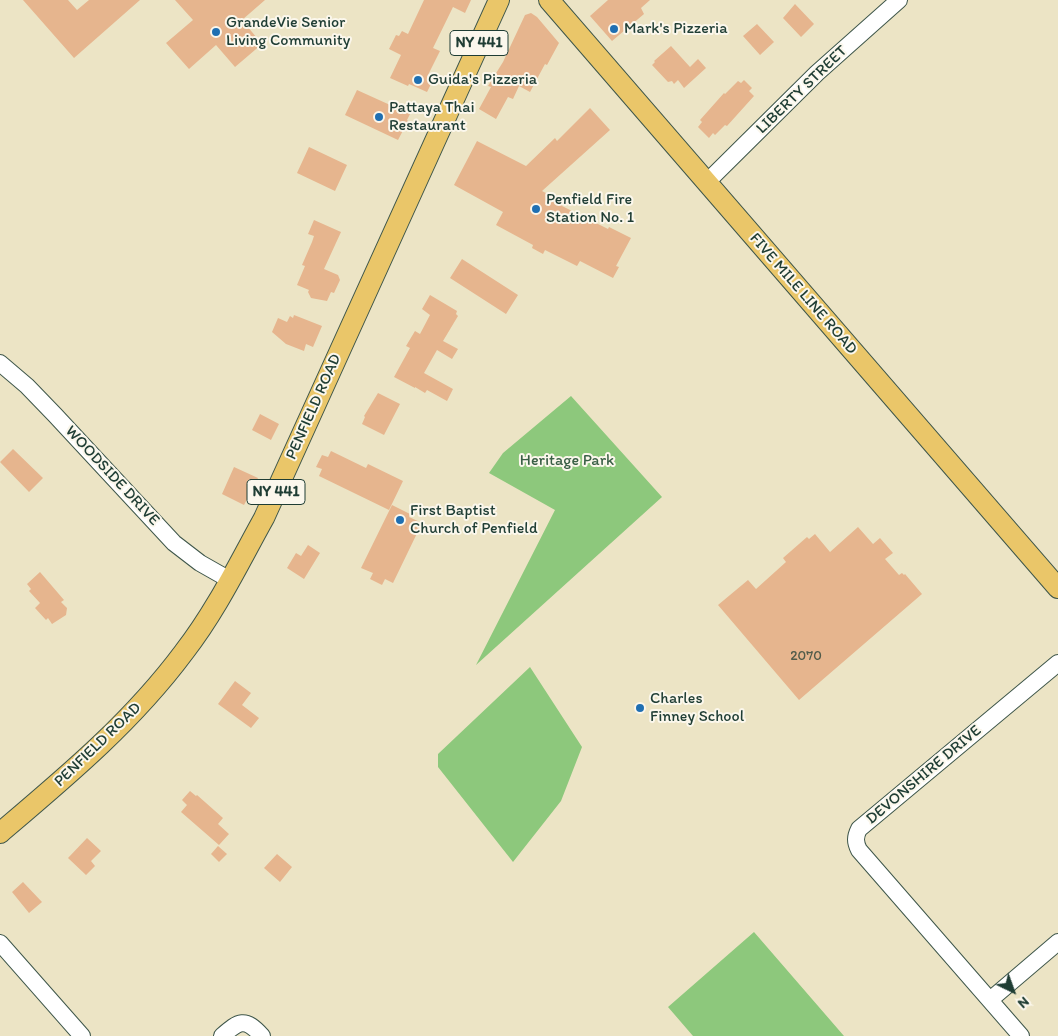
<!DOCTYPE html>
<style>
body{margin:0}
#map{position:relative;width:1058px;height:1036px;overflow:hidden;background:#ece4c5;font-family:Itim,sans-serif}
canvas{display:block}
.north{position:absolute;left:988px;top:966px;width:50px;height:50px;-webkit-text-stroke:4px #fbf7ec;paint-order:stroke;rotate:138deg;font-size:14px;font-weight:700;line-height:20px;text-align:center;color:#1f3d34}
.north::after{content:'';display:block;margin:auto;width:18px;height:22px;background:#1f3d34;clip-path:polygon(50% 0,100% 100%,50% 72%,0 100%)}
</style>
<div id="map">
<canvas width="1058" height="1036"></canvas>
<div class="north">N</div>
</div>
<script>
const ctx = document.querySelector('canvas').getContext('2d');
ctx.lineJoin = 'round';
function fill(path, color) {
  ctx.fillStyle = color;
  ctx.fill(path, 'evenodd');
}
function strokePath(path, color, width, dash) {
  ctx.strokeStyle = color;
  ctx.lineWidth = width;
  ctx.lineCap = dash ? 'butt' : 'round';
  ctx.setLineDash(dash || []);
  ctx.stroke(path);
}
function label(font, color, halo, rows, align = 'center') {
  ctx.font = font + ' Itim,sans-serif';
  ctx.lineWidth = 4;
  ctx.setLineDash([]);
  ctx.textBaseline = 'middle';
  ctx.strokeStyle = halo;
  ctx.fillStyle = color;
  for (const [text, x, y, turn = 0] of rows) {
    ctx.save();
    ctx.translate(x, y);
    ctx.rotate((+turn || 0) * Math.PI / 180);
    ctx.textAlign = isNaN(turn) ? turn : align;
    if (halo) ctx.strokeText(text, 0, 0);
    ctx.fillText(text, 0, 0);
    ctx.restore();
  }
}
fill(new Path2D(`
 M571,396l91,101 -186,168 79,-155 -66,-37 14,-20z
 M530,667l52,80 -21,54 -48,61 -75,-95v-13z
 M754,932l90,104h-151l-25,-29z`), '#8dc87c');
fill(new Path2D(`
 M23,0h45l9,10 12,-10h51l-66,58z
 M175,0h90l-23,20 20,24 -27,23 -19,-22 -27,24 -23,-26 27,-23z
 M424,0h47l-6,13 -12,-6 -20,41 7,3 -13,26 6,3 -6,12 -18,-8 -1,2 -18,-8 11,-23 -12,-6 7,-14 3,1 3,-5 6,3z
 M608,0h42l-9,8 3,6 -32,27 -22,-25z
 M795,4l19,20 -13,13 -18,-19z
 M531,13l6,4 22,26 -12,22 -2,-1 -15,28 -11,-6 -6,13 -5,-2 -12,22 -17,-10 12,-22 -3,-1 15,-24 22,-47z
 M757,24l17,18 -14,13 -17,-19z
 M671,46l19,21 8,-8 8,9 -22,20 -6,-8 -4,4 -2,-3 -4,1 -16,-17 3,-3 -1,-1z
 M744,80l8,8 -3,3 5,5 -27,30 -2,-1 -10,10 -2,-2 -4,5 -11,-11 4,-5 -2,-2 24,-27 1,1 13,-13 3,2z
 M357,90l53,24 -3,6 1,1 -10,19 -53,-25z
 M590,108l20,22 -68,61 21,11 -1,4 46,23 1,-2 22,11 -15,28 3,1 -6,11 -33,-17 -3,5 -32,-16 -2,4 -11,-6 1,-3 -37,-20 7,-13 -49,-27 23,-44 49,25 29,-28 2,3z
 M309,147l38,18 -12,26 -38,-18z
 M314,220l27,12 -17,37 14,6 2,5 -6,13 -3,-1 -4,9 -16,-3 -3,-6 1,-2 -12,-5 8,-19 -3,-1 10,-23 2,-6 -6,-2z
 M462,259l56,36 -12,19 -56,-36z
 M430,295l27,16 -1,3 2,2 -15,25 15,8 -6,10 -15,-9 -13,23 29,16 -6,12 -20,-11 -2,3 -10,-6v1l-21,-11 16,-29 -4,-2 9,-15 5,3 10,-19 -8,-6z
 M294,315l28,11 -9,21 -7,-3 -2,7 -18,-7 -14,-12 6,-14 9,4 3,-6 3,2z
 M378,393l22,11 -16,31 -22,-11 3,-7 -1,-1z
 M260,414l19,10 -8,16 -19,-10z
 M13,449l30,29 -14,14 -29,-30z
 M331,451l35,17 2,-4 35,17 -14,29 -70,-34 3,-7 -6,-2 6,-12 6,2z
 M234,467l24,11 -14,27 -22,-11z
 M392,505l18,9 -1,3 13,6 -29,60 -8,-4 -3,6 -12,-6 3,-6 -12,-5z
 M858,527l15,17 7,-6 13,15 -8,6 14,16 3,-2 2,2 1,-1 17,20 -123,106 -81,-95 30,-25 8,9 30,-27 -3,-4 24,-21 2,2 6,-5 15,18z
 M308,545l12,8 -16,26 -17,-11 9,-15 5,3z
 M40,572l24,28 -3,2 6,6 -1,7 -14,9 -4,-6 -2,2 -11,-12 5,-5 -11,-12 2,-2 -4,-5z
 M235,681l16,12 -9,12 17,13 -8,10 -33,-24z
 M190,791l6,5 1,-1 26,23 -5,6 11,10 -10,11 -38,-33 6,-7 -5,-5z
 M87,838l14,13 -10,10 4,5 -9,9 -18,-17z
 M218,846l9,8 -8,8 -8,-8z
 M277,854l15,13 -12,15 -16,-14z
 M23,882l19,20 -13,11 -17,-21z`), '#e6b58e');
const minor = new Path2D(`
 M707,182l110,-109 82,-73
 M0,363l27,23 28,29 119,128 26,20 30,17
 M0,943l82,93
 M990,1000l68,-58
 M222,1036c17,-15 23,-19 40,0
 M1021,1036l-162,-186c-4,-8 -4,-13 0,-21l199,-166`);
const major = new Path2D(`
 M549,0l509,588
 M0,833c66,-56 132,-111 184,-181 32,-41 55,-89 80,-134l235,-518`);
strokePath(minor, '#3e564a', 18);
strokePath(major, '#3e564a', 22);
strokePath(minor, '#fff', 16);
strokePath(major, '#eac669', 20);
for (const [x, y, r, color] of [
 [614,29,5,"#1f6fb2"],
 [216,32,5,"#1f6fb2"],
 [418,80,5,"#1f6fb2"],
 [379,117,5,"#1f6fb2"],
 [536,209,5,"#1f6fb2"],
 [400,520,5,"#1f6fb2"],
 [640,708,5,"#1f6fb2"]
]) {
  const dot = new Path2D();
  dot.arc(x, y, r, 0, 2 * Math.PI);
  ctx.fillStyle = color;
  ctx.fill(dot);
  strokePath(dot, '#fbf7ec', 2);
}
label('14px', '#515b4a', null, [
 ["2070",806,656]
]);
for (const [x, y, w] of [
 [479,43,58],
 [276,492,58]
]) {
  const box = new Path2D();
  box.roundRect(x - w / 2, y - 12.5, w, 25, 4);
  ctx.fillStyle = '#fbf7ec';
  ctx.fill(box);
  strokePath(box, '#1f3d34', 1);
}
label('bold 15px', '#1f3d34', null, [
 ["NY 441",479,43],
 ["NY 441",276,492]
]);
label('16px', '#1f3d34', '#fbf7ec', [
 ["GrandeVie Senior",226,23],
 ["Living Community",226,41],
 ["Mark's Pizzeria",624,29],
 ["Guida's Pizzeria",428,80],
 ["Pattaya Thai",389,108],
 ["Restaurant",389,126],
 ["Penfield Fire",546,200],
 ["Station No. 1",546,218],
 ["First Baptist",410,511],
 ["Church of Penfield",410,529],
 ["Charles",650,699],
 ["Finney School",650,717]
], 'left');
label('16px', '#1f3d34', '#fbf7ec', [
 ["LIBERTY STREET",802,90,-44],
 ["FIVE MILE LINE ROAD",803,294,49],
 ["PENFIELD ROAD",314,407,-66],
 ["WOODSIDE DRIVE",112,476,47],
 ["PENFIELD ROAD",98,745,-44],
 ["DEVONSHIRE DRIVE",924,775,-40]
]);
label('16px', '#3a6046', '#fbf7ec', [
 ["Heritage Park",567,461]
]);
</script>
